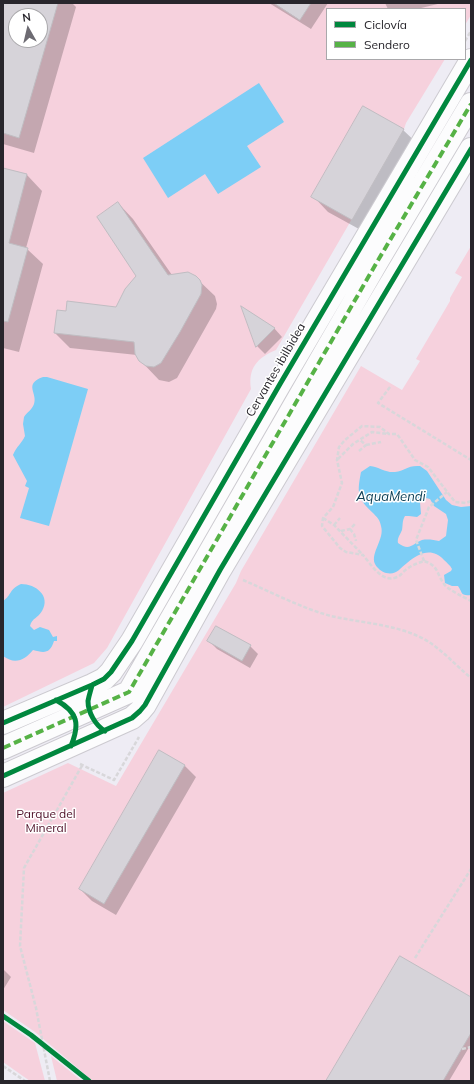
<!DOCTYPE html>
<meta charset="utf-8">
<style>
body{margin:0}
#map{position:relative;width:474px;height:1084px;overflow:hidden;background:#eeecf4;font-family:Mulish,sans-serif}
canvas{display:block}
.frame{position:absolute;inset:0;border:4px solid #28262c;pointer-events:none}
.legend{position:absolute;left:326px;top:8px;width:140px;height:52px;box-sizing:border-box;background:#fff;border:1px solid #a9a8ab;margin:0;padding:5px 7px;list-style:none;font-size:12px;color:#28262c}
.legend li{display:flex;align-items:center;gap:8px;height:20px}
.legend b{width:20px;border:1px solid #a9a8ab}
.north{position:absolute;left:8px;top:8px;width:40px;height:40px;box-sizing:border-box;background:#fff;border:1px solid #a9a8ab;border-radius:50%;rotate:352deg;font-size:11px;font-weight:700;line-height:16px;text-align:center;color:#28262c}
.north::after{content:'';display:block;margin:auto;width:14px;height:18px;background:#6d6b72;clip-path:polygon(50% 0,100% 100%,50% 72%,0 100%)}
</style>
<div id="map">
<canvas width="474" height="1084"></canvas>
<div class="frame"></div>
<ul class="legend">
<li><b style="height:5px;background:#00873e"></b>Ciclovía</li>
<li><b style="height:5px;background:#56b246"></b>Sendero</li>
</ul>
<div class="north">N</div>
</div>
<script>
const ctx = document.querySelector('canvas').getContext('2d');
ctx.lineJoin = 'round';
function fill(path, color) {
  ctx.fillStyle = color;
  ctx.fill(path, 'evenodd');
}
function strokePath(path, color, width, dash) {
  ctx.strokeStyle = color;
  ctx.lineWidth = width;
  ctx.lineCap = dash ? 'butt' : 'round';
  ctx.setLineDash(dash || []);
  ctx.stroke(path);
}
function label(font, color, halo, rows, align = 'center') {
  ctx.font = font + ' Mulish,sans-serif';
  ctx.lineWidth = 3;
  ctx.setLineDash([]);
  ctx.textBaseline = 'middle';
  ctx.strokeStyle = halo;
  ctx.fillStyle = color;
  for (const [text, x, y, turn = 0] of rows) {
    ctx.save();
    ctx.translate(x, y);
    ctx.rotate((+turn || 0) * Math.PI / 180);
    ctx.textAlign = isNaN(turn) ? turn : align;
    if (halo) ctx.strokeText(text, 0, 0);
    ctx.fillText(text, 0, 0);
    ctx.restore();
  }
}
fill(new Path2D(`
 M3,3h468v12l-6,10v-16h-138v50h118l-39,64 -2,6 -128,221c-19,8 -28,18 -25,39l-144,259 -13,15 -91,44zM16,16h24v24h-24z
 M471,246v835h-378l-58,-49 -32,-22v-217l65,-30 48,23 120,-203 5,-12 120,-205 41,24 18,-29 -4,-2 34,-58v-3l12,-21 -7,-4z
 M3,1021l32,22 10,38h-15l-27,-19z
 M51,1056l31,25h-25z`), '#f6d1dd');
fill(new Path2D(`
 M259,83l25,39 -37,24 14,21 -43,27 -13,-20 -37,24 -25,-40z
 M43,377h4l41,12 -39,137 -29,-8 9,-30 -4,-2 2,-5 -14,-26c3,-8 9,-12 12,-19l-2,-12 1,-7c3,-5 8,-7 10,-13 4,-11 -11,-20 9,-27z
 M370,466c9,1 16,7 25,6 10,-1 12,-7 25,-6l7,5 19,29 6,5 9,2 10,-1v89c-11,1 -8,-2 -13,-9h-6l-7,-3 -1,-8 7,-4 1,-2c-2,-4 -5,-6 -8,-9 -12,-13 -25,-7 -37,3 -8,6 -10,12 -21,10 -4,-1 -9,-5 -11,-9 -5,-11 10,-25 6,-38 -1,-6 -4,-9 -8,-13 -16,-15 -16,-20 -12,-41zM426,498l4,1 4,7 12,8 2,6 -2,16 -7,5c-5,-1 -11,-2 -17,-1 -9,3 -12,12 -24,3 -1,-5 2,-8 4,-13 1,-5 0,-9 3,-14h4l8,1 4,-3 -1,-12z
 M21,584c15,0 30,12 21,27 -4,7 -10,7 -12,15l4,4 6,-3 9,3 4,7 4,-1v5h-3c-4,13 -10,12 -21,9 -8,10 -18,15 -30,6v-55c9,-6 6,-12 18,-17z`), '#7dcef6');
fill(new Path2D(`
 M3,3h69l4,4 -42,146 -31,-9zM16,16h24v24h-24z
 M269,3h59l-17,26z
 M385,3h57l-25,6h-29z
 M403,130l16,15 -51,89 -40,-22 -15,-16z
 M3,169l24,6 15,16 -16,57 17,16 -24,88 -16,-4z
 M118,203l15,16 39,56h21l22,21 2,8 -1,5 -39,69 -8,4 -10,-2 -21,-22 -1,-3 -67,-7 -15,-15 12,-21 49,-4 21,-32z
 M274,328l8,9 -17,17 -8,-8z
 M209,641l41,5 8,8 -8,14 -33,-19z
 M184,765l12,12 -80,138 -24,-14 -12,-12z
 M3,969l8,8 -8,13z
 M471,998v46l-22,37h-121z`), '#0003');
const building = new Path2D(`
 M3,3h55l-39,135 -16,-5zM16,16h24v24h-24z
 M274,3h37l-11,17z
 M363,106l41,23 -52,91 -41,-23z
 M3,168l24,6 -18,69 19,5 -20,74 -5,-1z
 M118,202l50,73 20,-3 8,4 4,4 2,5 -1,9 -21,38 -19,31 -7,4 -8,-1 -7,-5 -4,-7 -1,-12 -80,-9 3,-23 9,1 1,-10 49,6 9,-18 11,-13 -39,-59z
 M241,306l34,22 -19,19z
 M216,626l35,19 -9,16 -35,-20z
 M159,750l26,15 -81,139 -25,-15z
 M400,956l71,41v36l-28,48h-117z`);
fill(building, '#d6d3d9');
strokePath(building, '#c0bdc2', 1);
const minor = new Path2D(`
 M3,723l89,-38 12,-6 7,-7 21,-31 148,-257 191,-324
 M3,748l126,-56 248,-430 94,-158
 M3,776l129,-58 8,-7 5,-6 75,-135 251,-421`);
strokePath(minor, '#cccad0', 24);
strokePath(new Path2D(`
 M465,41l6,-10
 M390,387l-12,16 93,57
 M366,445l15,-3
 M359,451l7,-6 -6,-5
 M338,459l15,-15 19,-12 17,2
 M471,501l-5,2 -11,-1 -27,-35 -13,-7 -18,-26h-8l-9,-7 -18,-1 -17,14 -6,7 -2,13 5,23 -9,24 -10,11 -1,8 18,22 6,4 17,3c8,9 19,29 34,22 4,-1 6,-6 10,-8 5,-4 11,-6 17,-8 15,5 12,12 20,23 4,6 20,13 27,17
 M323,518l11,7 29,30
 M334,525l6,-7
 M350,529l4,5 2,7
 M341,531l9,-2 6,-6
 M424,561l-8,-21 13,-33 18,-15
 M243,580c28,12 58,28 88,36 30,7 63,8 91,22 19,10 32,26 49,40
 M80,764l34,16 25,-43
 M415,958l56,-89
 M462,1049l9,-2
 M3,1066l22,15
 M50,1081l-14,-73 -16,-62 4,-78 59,-104`), '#d8d7da', 2.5, [4, 2]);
strokePath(minor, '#fcfcfd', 22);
strokePath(new Path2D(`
 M3,748l126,-56 248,-430 94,-158`), '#56b246', 4, [8, 4]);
strokePath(new Path2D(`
 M92,685c-1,5 -3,10 -4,16 0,11 7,24 17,30
 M56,700c22,12 24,24 15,46
 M3,723l89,-38 12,-6 7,-7 21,-31 148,-257 191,-324
 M3,776l129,-58 8,-7 5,-6 75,-135 251,-421
 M3,1016l28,19 58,46`), '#00873e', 5);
label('12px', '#28262c', '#fff', [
 ["Cervantes ibilbidea",276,370,-60]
]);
label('12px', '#4f1028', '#fff', [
 ["Parque del",46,814],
 ["Mineral",46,828]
]);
label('italic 13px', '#0f4157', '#fff', [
 ["AquaMendi",391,497]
]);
</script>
